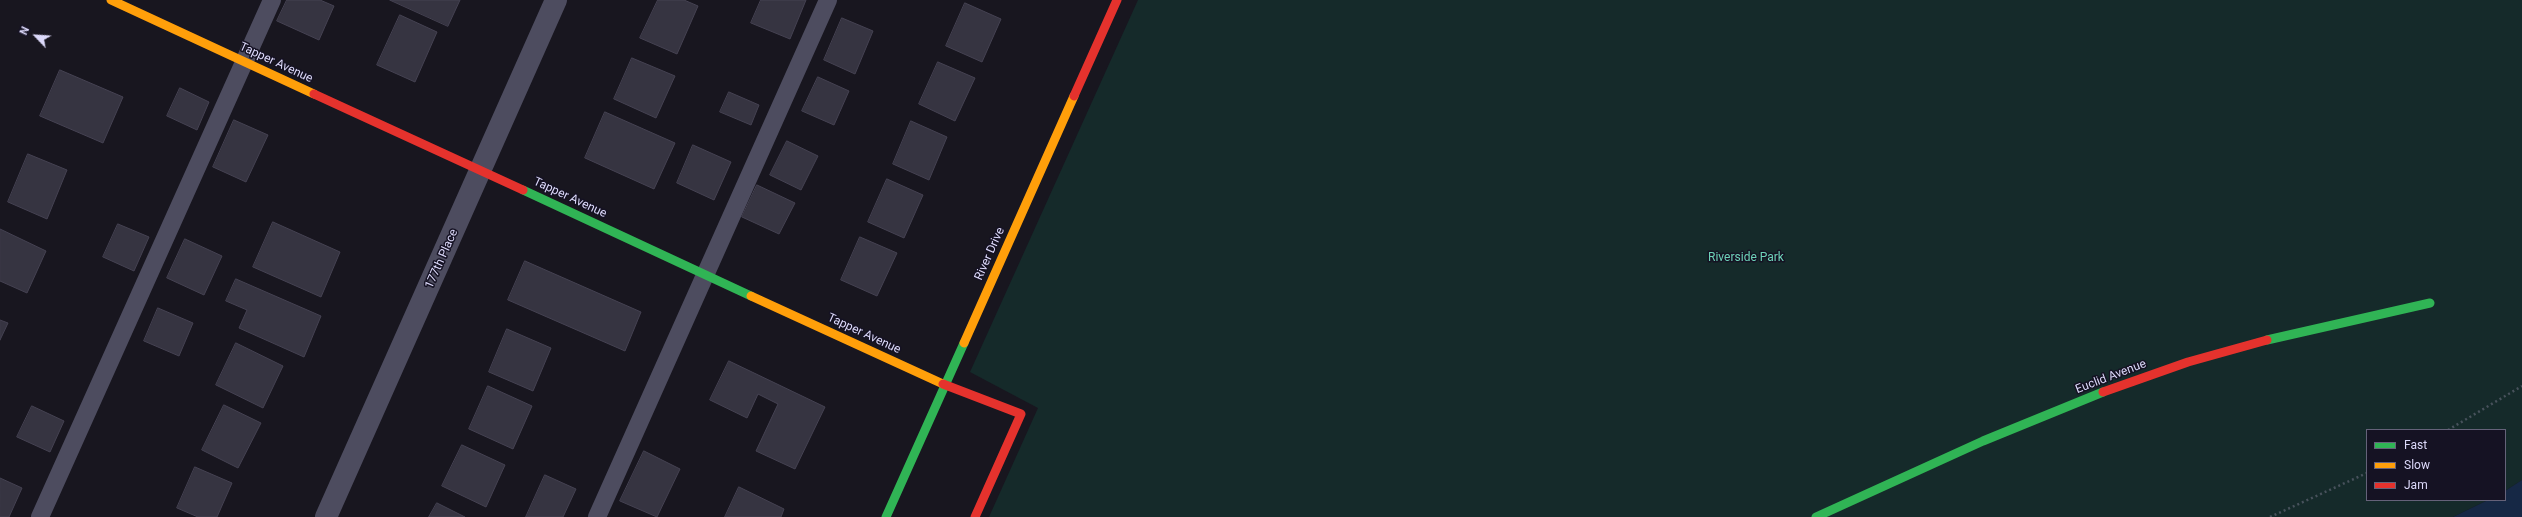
<!DOCTYPE html>
<style>
body{margin:0}
#map{position:relative;width:2522px;height:517px;overflow:hidden;background:#18161f;font-family:Roboto,sans-serif}
canvas{display:block}
.legend{position:absolute;left:2366px;top:429px;width:140px;height:72px;box-sizing:border-box;background:#151223;border:1px solid #656279;margin:0;padding:5px 7px;list-style:none;font-size:12px;color:#dcd9fa}
.legend li{display:flex;align-items:center;gap:8px;height:20px}
.legend b{width:20px;border:1px solid #656279}
.north{position:absolute;left:16px;top:16px;width:40px;height:40px;-webkit-text-stroke:3px #151223;paint-order:stroke;rotate:295deg;font-size:11px;font-weight:700;line-height:16px;text-align:center;color:#dcd9fa}
.north::after{content:'';display:block;margin:auto;width:14px;height:18px;background:#dcd9fa;clip-path:polygon(50% 0,100% 100%,50% 72%,0 100%)}
</style>
<div id="map">
<canvas width="2522" height="517"></canvas>
<ul class="legend">
<li><b style="height:5px;background:#30b455"></b>Fast</li>
<li><b style="height:5px;background:#ff9f0a"></b>Slow</li>
<li><b style="height:5px;background:#e5322d"></b>Jam</li>
</ul>
<div class="north">N</div>
</div>
<script>
const ctx = document.querySelector('canvas').getContext('2d');
ctx.lineJoin = 'round';
function fill(path, color) {
  ctx.fillStyle = color;
  ctx.fill(path, 'evenodd');
}
function strokePath(path, color, width, dash) {
  ctx.strokeStyle = color;
  ctx.lineWidth = width;
  ctx.lineCap = dash ? 'butt' : 'round';
  ctx.setLineDash(dash || []);
  ctx.stroke(path);
}
function label(font, color, halo, rows, align = 'center') {
  ctx.font = font + ' Roboto,sans-serif';
  ctx.lineWidth = 3;
  ctx.setLineDash([]);
  ctx.textBaseline = 'middle';
  ctx.strokeStyle = halo;
  ctx.fillStyle = color;
  for (const [text, x, y, turn = 0] of rows) {
    ctx.save();
    ctx.translate(x, y);
    ctx.rotate((+turn || 0) * Math.PI / 180);
    ctx.textAlign = isNaN(turn) ? turn : align;
    if (halo) ctx.strokeText(text, 0, 0);
    ctx.fillText(text, 0, 0);
    ctx.restore();
  }
}
fill(new Path2D(`
 M1138,0h1384v480l-17,11v-61h-138v70h121l-35,17h-1464l49,-109 -68,-36z`), '#152a2a');
fill(new Path2D(`
 M2522,480v37h-69l35,-17h17v-9z`), '#162845');
const building = new Path2D(`
 M287,0h33l14,6 -15,34 -42,-19z
 M390,0h70l-12,26z
 M658,0h26l14,6 -21,48 -37,-16z
 M761,0h45l-16,39 -39,-16z
 M965,3l36,16 -19,43 -36,-16z
 M400,15l37,17 -22,50 -38,-17z
 M842,18l31,13 -18,43 -31,-14z
 M632,58l43,18 -19,42 -42,-19z
 M938,62l37,16 -20,43 -36,-17z
 M60,70l63,27 -20,46 -63,-27z
 M818,77l31,14 -15,34 -32,-14z
 M180,88l29,14 -12,28 -30,-14z
 M729,92l30,13 -8,20 -31,-13z
 M605,112l70,31 -21,46 -69,-31z
 M234,120l34,15 -22,47 -33,-15z
 M911,121l36,16 -18,43 -36,-16z
 M787,141l31,15 -17,34 -31,-15z
 M693,145l38,17 -17,38 -37,-17z
 M28,154l39,16 -20,49 -39,-17z
 M887,179l36,16 -19,43 -36,-16z
 M757,185l38,18 -16,31 -37,-17z
 M273,222l67,30 -19,45 -68,-30z
 M118,224l31,13 -15,34 -31,-14z
 M0,229l46,22 -19,42 -27,-12z
 M860,237l37,16 -20,43 -36,-16z
 M185,239l37,17 -18,39 -37,-17z
 M525,261l116,51 -16,39 -117,-51z
 M236,279l85,37 -17,41 -65,-29 8,-18 -21,-9z
 M158,308l35,15 -14,33 -35,-15z
 M0,320l8,3 -8,17z
 M507,329l44,19 -18,43 -44,-19z
 M236,343l47,23 -20,42 -47,-23z
 M729,361l96,46 -30,62 -39,-18 22,-47 -20,-10 -11,24 -37,-18z
 M488,386l44,20 -19,43 -44,-20z
 M224,405l37,18 -23,45 -36,-18z
 M32,406l32,15 -14,31 -33,-15z
 M462,445l43,20 -19,42 -44,-21z
 M644,451l36,18 -23,48 -37,-16z
 M195,467l37,16 -15,34h-19l-21,-9z
 M545,475l31,14 -13,28h-37z
 M0,478l22,10 -13,29h-9z
 M739,487l45,22 -3,8h-56z
 M437,503l28,14h-36z`);
fill(building, '#363441');
strokePath(building, '#454252', 1);
strokePath(new Path2D(`
 M2448,430l74,-44
 M2270,517l97,-44`), '#48525c', 2.5, [2, 3]);
strokePath(new Path2D(`
 M40,517l232,-517
 M597,517l231,-517`), '#4d4c5f', 18);
strokePath(new Path2D(`
 M326,517l230,-517`), '#4d4c5f', 22);
strokePath(new Path2D(`
 M523,190l228,106
 M2267,340l163,-37
 M886,517l78,-174
 M1816,517l167,-76 120,-49`), '#30b455', 9);
strokePath(new Path2D(`
 M111,0l203,94
 M751,296l192,88
 M964,343l110,-247`), '#ff9f0a', 9);
strokePath(new Path2D(`
 M314,94l209,96
 M1074,96l43,-96
 M943,384l78,30 -46,103
 M2103,392l85,-30 79,-22`), '#e5322d', 9);
label('12px', '#dcd9fa', '#151223', [
 ["Tapper Avenue",276,63,25],
 ["Tapper Avenue",570,198,25],
 ["River Drive",990,254,-66],
 ["177th Place",442,259,-66],
 ["Tapper Avenue",864,334,25],
 ["Euclid Avenue",2111,377,-21]
]);
label('12px', '#6dd2b8', '#151223', [
 ["Riverside Park",1746,258]
]);
</script>
